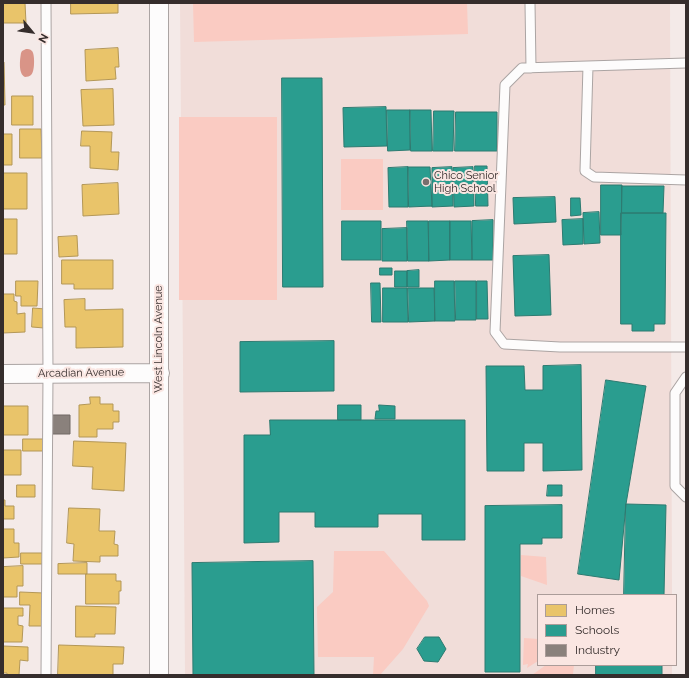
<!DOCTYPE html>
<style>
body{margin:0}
#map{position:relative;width:689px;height:678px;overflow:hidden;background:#f4eae8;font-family:Raleway,sans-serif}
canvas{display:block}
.frame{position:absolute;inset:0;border:4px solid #352d2c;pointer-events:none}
.legend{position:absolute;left:537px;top:594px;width:140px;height:72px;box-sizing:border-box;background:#fae6e2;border:1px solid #ab9c99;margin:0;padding:5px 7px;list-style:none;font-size:12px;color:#352d2c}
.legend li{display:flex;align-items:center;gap:8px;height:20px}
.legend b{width:20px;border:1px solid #ab9c99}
.north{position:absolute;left:12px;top:12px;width:40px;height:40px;-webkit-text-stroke:3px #fae6e2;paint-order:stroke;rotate:119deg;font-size:11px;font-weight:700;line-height:16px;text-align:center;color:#352d2c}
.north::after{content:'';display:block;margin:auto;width:14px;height:18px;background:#352d2c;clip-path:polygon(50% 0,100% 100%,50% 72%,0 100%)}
</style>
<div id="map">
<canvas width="689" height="678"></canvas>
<div class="frame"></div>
<ul class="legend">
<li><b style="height:11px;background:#e9c46a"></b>Homes</li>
<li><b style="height:11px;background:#2a9d8f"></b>Schools</li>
<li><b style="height:11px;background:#8a817c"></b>Industry</li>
</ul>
<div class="north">N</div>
</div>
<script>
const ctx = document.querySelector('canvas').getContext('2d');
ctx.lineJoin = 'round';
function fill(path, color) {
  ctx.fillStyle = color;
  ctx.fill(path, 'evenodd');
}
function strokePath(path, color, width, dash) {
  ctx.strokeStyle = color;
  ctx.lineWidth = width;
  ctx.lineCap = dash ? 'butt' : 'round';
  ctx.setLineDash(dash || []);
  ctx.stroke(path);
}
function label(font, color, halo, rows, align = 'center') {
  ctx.font = font + ' Raleway,sans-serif';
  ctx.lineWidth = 4;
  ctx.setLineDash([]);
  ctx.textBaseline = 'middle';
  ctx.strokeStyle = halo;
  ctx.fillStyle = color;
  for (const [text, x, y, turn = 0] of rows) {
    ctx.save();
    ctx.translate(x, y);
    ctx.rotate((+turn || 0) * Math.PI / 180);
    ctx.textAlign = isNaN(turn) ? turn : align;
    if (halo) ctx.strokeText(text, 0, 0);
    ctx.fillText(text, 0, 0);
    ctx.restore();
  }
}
fill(new Path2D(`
 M180,3h490l2,592h-134v70h134v10h-487l-2,-313z`), '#f1ddd9');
fill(new Path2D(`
 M193,3h274l1,31 -274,8z
 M179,117h98v183h-98z
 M341,159h42v51h-42z
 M334,551h50l43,50 2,5 -26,43 -23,26h-7l1,-18h-56l-1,-50 16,-15z
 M521,555l25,2 1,28 -26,-9z
 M524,638l14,1v22l-11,7 1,-4 -5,1z
 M546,665h28l-1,9 -41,1z`), '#facbc2');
fill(new Path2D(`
 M26,49c2,0 4,0 6,2 3,3 3,21 -1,24 -1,1 -4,2 -6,2 -7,-3 -5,-18 -4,-24l1,-2z`), '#d99487');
const homes = new Path2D(`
 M3,3h22l1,20h-23z
 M71,3h47v10l-47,1z
 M118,48l1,19h-4l1,12 -30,2 -1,-31z
 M3,62h1l1,43h-2z
 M113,89l1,36 -31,1 -2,-36z
 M12,96h21v29h-21z
 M20,129h21l1,29h-22z
 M82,131l30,1 -1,20h8l-1,18 -28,-2v-22h-9z
 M3,132v2h9v31h-9z
 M3,173h24v36h-24z
 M118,183l1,31 -36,2 -1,-31z
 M3,219h14v35h-14z
 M77,236l1,20 -19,1 -1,-20z
 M62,260h51v29h-39v-5h-12z
 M16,281h22l-1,25h-16v-10h-5z
 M3,294h11v7l3,1v12l8,-1v19l-22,1z
 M85,299v11l38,-1v38l-47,1v-21h-11l-1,-27z
 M33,308l12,1 -1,19 -12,-1z
 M90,397h10v7h13v7h6v11h-6v7h-16v8h-18v-32l11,-1z
 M3,406h25v29h-25z
 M23,439h21l-1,12h-20z
 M74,441l52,2 -2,48 -32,-2 1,-22 -20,-1z
 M3,450h18v25h-18z
 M17,485h18v12h-18z
 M3,500h2v6h9v13h-11z
 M69,508l31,1 -1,22h16l-1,13 4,1v11h-18v6l-27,-1 1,-17 -7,-1z
 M3,529h11v14h5v14l-16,1z
 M21,553h23v11h-23z
 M87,563v11h-29v-10z
 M23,566v20h-6v11h-14v-30z
 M86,574h30v7h5v10h-2v13h-33z
 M20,592l24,1 -1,33h-14l1,-21h-10z
 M76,606l40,1 -1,27h-20v3h-19z
 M3,608h20v8h-5v9l5,1 -1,16h-19z
 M59,645l65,2 -1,17h-10v11h-55z
 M3,646l25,1v14l-8,-1 -1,15h-12v-2h-4z`);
fill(homes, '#e9c46a');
strokePath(homes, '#b39757', 1);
const schools = new Path2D(`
 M282,78h40l1,209h-40z
 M386,107l1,39 -43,1 -1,-39z
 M387,110h23v40l-22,1z
 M410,110h21l1,41h-21z
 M434,111h20l-1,40h-20z
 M456,112h41v39h-42z
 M475,166h12l1,40h-12z
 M408,167v40h-19l-1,-39z
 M408,167h22l2,39 -23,1z
 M452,167l1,39 -21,1v-39z
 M473,167l1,39 -20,1 -1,-39z
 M601,185h21l-1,50h-20z
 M622,186h42l-1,27h-41z
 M555,197l1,25 -42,2 -1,-26z
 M571,198h9l1,17 -10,1z
 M599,212l1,31 -16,1 -1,-31z
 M621,213h45l-1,111h-11v7h-22v-7h-11z
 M583,219v25l-20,1 -1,-25z
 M493,220v40h-21v-39z
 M342,221h39v39h-39z
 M407,221h21l1,40h-21z
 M429,221h21v39l-21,1z
 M450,221h21l1,39h-22z
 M407,228v33h-25v-32z
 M549,255l2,60 -36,1 -2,-60z
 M380,268h12v7h-12z
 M419,270v17h-12v-16z
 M395,271h12v16h-12z
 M435,281h19l1,40h-20z
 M455,281h21v39h-20z
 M477,281h10l1,38h-11z
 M371,283h9l1,39h-9z
 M383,288h24l1,34h-25z
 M408,288h26l1,33 -26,1z
 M334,341v50l-94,1v-50z
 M581,365l1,105 -39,1v-28h-19v28h-37l-1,-105h38l1,24h18v-24z
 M606,380l40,6 -20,118 -7,76 -41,-6z
 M338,405h23v15h-23z
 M379,405l16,1v13h-20l1,-8h3z
 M270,420h195v120h-43v-26h-44v13h-63v-15h-36v30l-35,1v-108h26z
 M548,485h14v11h-15z
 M626,504l40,1 -2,90h-40z
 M562,505v33h-20v6h-22v128h-35v-166z
 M313,561l1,114h-121l-1,-112z
 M425,637h14l7,12 -8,13 -14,-1 -7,-12z
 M596,665h66v10h-66z`);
fill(schools, '#2a9d8f');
strokePath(schools, '#2d7b71', 1);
const industry = new Path2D(`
 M53,415h17v19h-18z`);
fill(industry, '#8a817c');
strokePath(industry, '#706864', 1);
const lane = new Path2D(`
 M530,3l1,65
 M686,63l-164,5 -17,17 -10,247 9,12 56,3h126
 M588,66l-3,105 9,6 92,3
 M686,377l-11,16v93l11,11
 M46,675l2,-301 -2,-371`);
const street = new Path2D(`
 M3,374l157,-1
 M159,675v-672`);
strokePath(lane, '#aba4a3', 11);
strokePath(street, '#aba4a3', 20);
strokePath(lane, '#fdfcfc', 9);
strokePath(street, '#fdfcfc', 18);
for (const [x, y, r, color] of [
 [426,182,4,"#786f6e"]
]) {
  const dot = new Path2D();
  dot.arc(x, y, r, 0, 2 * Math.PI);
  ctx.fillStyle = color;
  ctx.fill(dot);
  strokePath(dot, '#fae6e2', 1.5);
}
label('11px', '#352d2c', '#fae6e2', [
 ["Chico Senior",434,176],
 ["High School",434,189]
], 'left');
label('11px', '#352d2c', '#fae6e2', [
 ["West Lincoln Avenue",159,339,-90],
 ["Arcadian Avenue",81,373,-1]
]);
</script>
